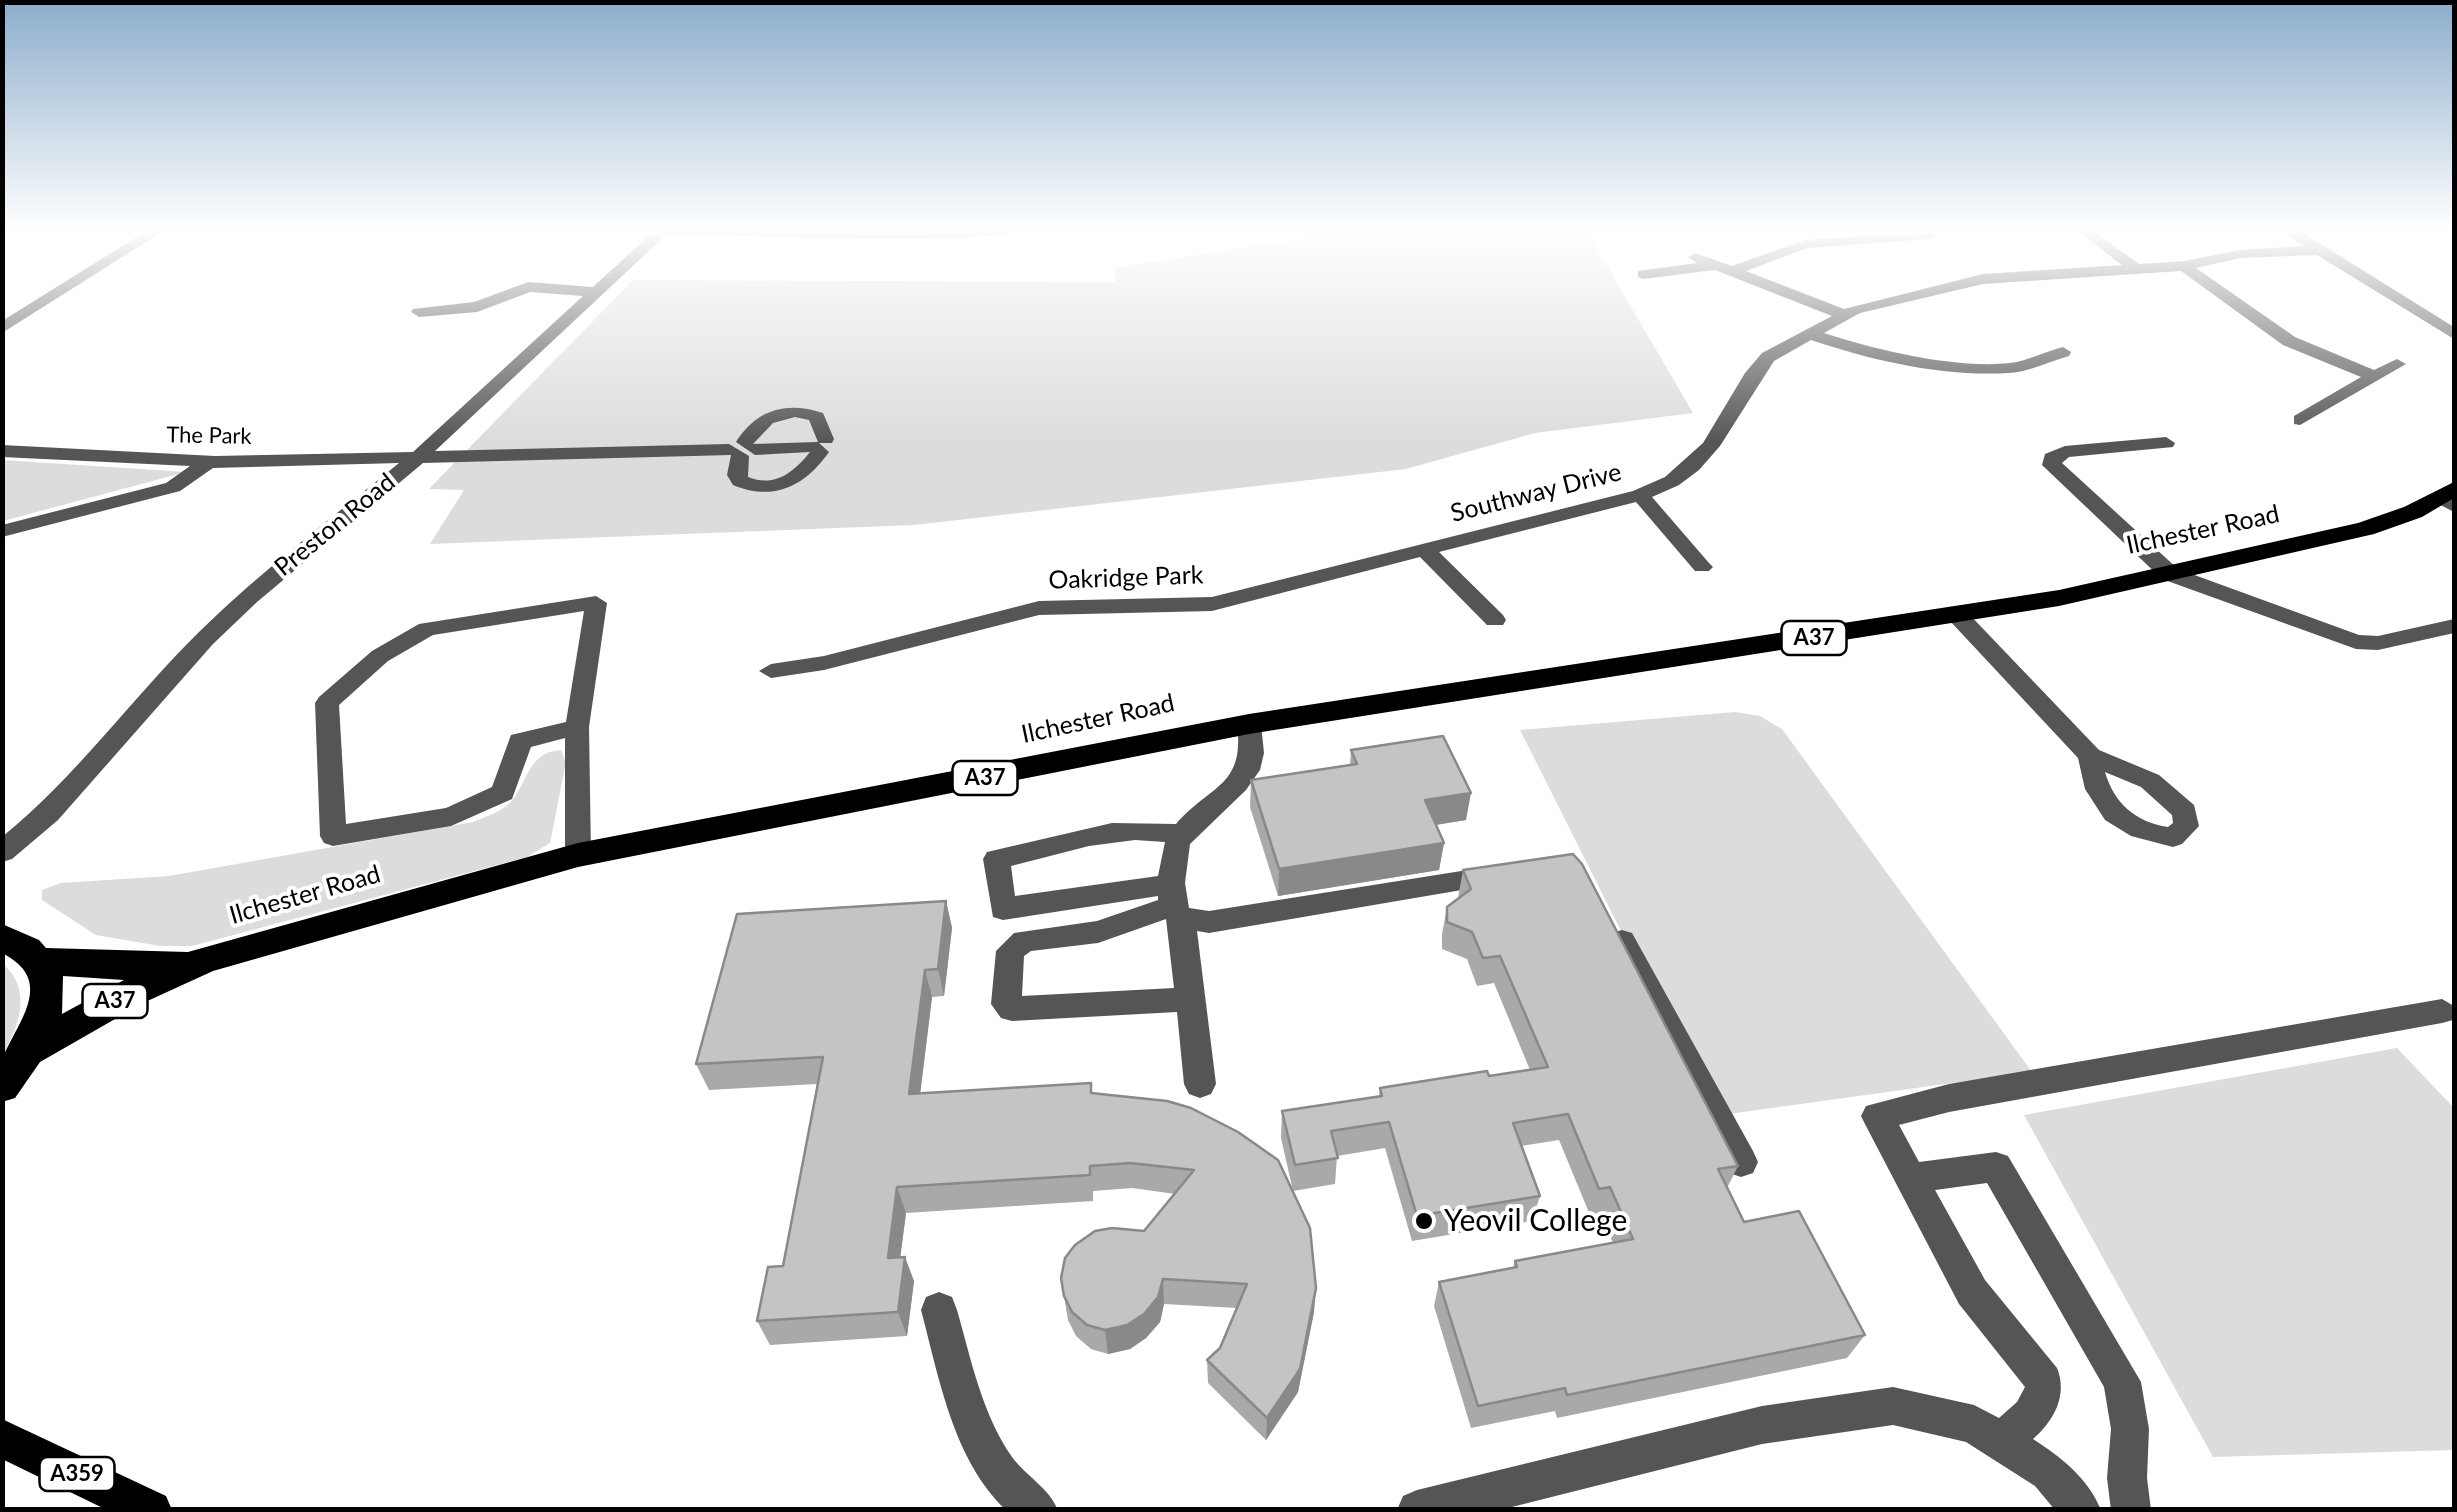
<!DOCTYPE html>
<style>
body{margin:0}
#map{position:relative;width:2457px;height:1512px;overflow:hidden;background:#fff;font-family:Lato,sans-serif}
canvas{display:block}
.frame{position:absolute;inset:0;border:5px solid #000;pointer-events:none}
</style>
<div id="map">
<canvas width="2457" height="1512"></canvas>
<div class="frame"></div>
</div>
<script>
const ctx = document.querySelector('canvas').getContext('2d');
ctx.lineJoin = 'round';
function fill(path, color) {
  ctx.fillStyle = color;
  ctx.fill(path, 'evenodd');
}
function strokePath(path, color, width, dash) {
  ctx.strokeStyle = color;
  ctx.lineWidth = width;
  ctx.lineCap = dash ? 'butt' : 'round';
  ctx.setLineDash(dash || []);
  ctx.stroke(path);
}
function label(font, color, halo, rows, align = 'center') {
  ctx.font = font + ' Lato,sans-serif';
  ctx.lineWidth = 8;
  ctx.setLineDash([]);
  ctx.textBaseline = 'middle';
  ctx.strokeStyle = halo;
  ctx.fillStyle = color;
  for (const [text, x, y, turn = 0] of rows) {
    ctx.save();
    ctx.translate(x, y);
    ctx.rotate((+turn || 0) * Math.PI / 180);
    ctx.textAlign = isNaN(turn) ? turn : align;
    if (halo) ctx.strokeText(text, 0, 0);
    ctx.fillText(text, 0, 0);
    ctx.restore();
  }
}
fill(new Path2D(`
 M1355,230h231l107,183 -158,20 -129,36 -492,56 -484,19 34,-54 -35,-1 204,-209 483,2 -2,-14z
 M3,460l183,12 -183,49z
 M1735,712l25,4 22,13 250,343 -318,44 -194,-386z
 M561,750l5,12 -16,81 -23,14 -335,89h-32l-64,-11 -54,-35v-10l19,-7 108,-7 304,-54c14,-6 32,-11 41,-24 15,-21 16,-46 47,-48z
 M3,964c29,25 17,61 0,90z
 M2397,1048l57,60v342l-241,7 -189,-342z`), '#dcdcdc');
fill(new Path2D(`
 M148,230h17l-163,103v-12z
 M655,230h364c-23,16 -303,5 -352,4l-232,217 294,-7 20,12 -1,21c27,11 46,-5 62,-25l-55,3 -19,-13c21,-33 51,-41 87,-29l11,26 -2,4h-13l10,9c-24,34 -55,50 -96,33l-6,-10 4,-20 -308,8 -166,139 -44,42 -155,176 -46,39 -10,3v-25c74,-60 130,-139 197,-205 62,-61 133,-114 200,-169l-186,5 -33,23 -178,46v-12l164,-42 24,-17 -188,-9v-12l213,11 198,-4 170,-156 -53,-4 -53,20 -58,5 -8,-5 2,-3 61,-7 54,-20 65,5zM795,417l14,3 9,22 -65,2 20,-21z
 M2076,230h16l47,34 45,-3 56,-11 64,-4 -23,-16h17l156,97v12l-137,-84 -77,3 -44,10 99,69 79,33 23,-11 9,5 -106,61 -6,-1v-8l67,-39 -78,-32 -102,-74 -198,13 -123,29 -36,20c51,17 132,36 186,30 18,-2 36,-12 53,-16l8,5 -2,4c-19,5 -40,16 -60,17 -66,4 -135,-12 -198,-33l-37,21 -54,85 -21,24 -20,15 -27,12 57,66 4,4 -4,4h-14l-59,-69 -197,50 64,63 3,5 -3,5h-16l-67,-68 -208,54 -173,4 -215,55 -53,8 -12,-7 12,-7 53,-8 215,-55 173,-4 421,-106 32,-14 38,-34 42,-70 17,-20 70,-37 -117,-46 -72,9 -5,-2v-6l59,-8 -9,-6 7,-4 37,13 73,-26 129,-8v6l-5,1 -122,9 -61,23 98,38 139,-35 139,-9z
 M2166,437l9,6 -2,4 -104,10 -7,6 116,106 181,66 19,1 76,-17v14l-76,17 -22,-1 -194,-70 -120,-114 3,-11 20,-8z
 M2439,493l15,6v13l-25,-13z
 M596,596l11,7 -18,124 2,128 -3,7h-20l-3,-7v-117l-34,9 -19,52 -61,27 -118,20 -9,-3 -4,-7 -5,-133 4,-6 53,-46 47,-27zM584,611l-18,111 -55,13 -19,52 -46,21 -100,16 -7,-119 49,-44 45,-26z
 M1958,609l8,2 133,139 60,25 35,30 5,21 -17,18 -9,3 -42,-11 -26,-16 -20,-31 -7,-31 -128,-137 -3,-5 3,-5zM2105,772l36,15 31,28 1,8 -5,4c-33,-5 -54,-24 -63,-55z
 M1249,716l12,8 3,29 -4,17 -14,20 -56,54 -5,39 4,25 20,3 284,-45 10,3 4,7 -4,7 -294,50 -12,-2 19,153 -5,10 -11,4 -11,-4 -5,-10 -7,-72 -165,9 -11,-3 -10,-14 5,-53 18,-18 83,-12 61,-21v-4l-155,24 -10,-3 -10,-58 4,-7 125,-29 64,1c35,-40 69,-37 61,-100zM1135,840l30,2 -7,34 -143,20 -4,-30 78,-20zM1166,919l8,69 -152,8 2,-40 7,-5 67,-8z
 M1622,930l10,3 121,218 5,11 -5,11 -12,4 -12,-4 -121,-232 4,-8z
 M2442,999l12,7 -1,14 -11,3 -493,89 -50,13 20,37 77,-10 12,4 133,226 8,47 -2,49 4,32h-40l-4,-32 4,-49 -7,-42 -117,-204 -52,7 50,90 72,88c11,27 -3,53 -24,71 28,18 55,39 68,71h-46l-20,-24 -69,-44 -73,-17 -131,19 -262,66h-103l6,-14 14,-6 345,-84 131,-19 81,18 25,13 18,-16 8,-15 -66,-83 -93,-178 -5,-10 5,-10 83,-22z
 M939,1292l13,5 5,13c14,49 25,104 55,147 14,19 37,31 46,53h-52c-53,-50 -67,-133 -85,-200l5,-13z`), '#555');
fill(new Path2D(`
 M2,1419l164,77 6,14h-65l-105,-51z`), '#000');
fill(new Path2D(`
 M2454,482v16l-32,19 -48,17 -315,72 -810,128 -671,133 -365,104 -70,32 -103,59 -25,36 -13,4c0,-14 -2,-35 2,-47 16,-36 51,-75 -2,-102v-29l37,16 7,8 142,4 390,-109 671,-129 810,-124 299,-67 46,-16zM63,976l61,4 -62,34z`), '#000');
fill(new Path2D(`
 M1351,750l115,70 -30,5 8,18 -5,27 -161,26 -28,-89 1,-27 99,-15z
 M1463,870l275,296 -11,22 17,34 121,113 -18,23 -290,60 -2,-7 -84,17 -37,-122 5,-24 74,-14 2,-7 98,-18 -13,-30 -10,2 -31,-75 -38,6 19,50 -8,25 -120,20 -27,-93 -48,8 -2,28 -42,7 -12,-53 1,-27 97,-15 1,-8 109,-12 41,-6 -36,-87 -17,3 -10,-27 -25,-10v-15l5,-27 11,-9z
 M946,901l6,27 -8,68 -12,1 -12,96 171,-10 1,11 75,7 147,211 -16,80 -32,48 -58,-57 -1,-23 13,-12 17,-40 -73,-4 -4,18 -14,16 -16,11 -22,5 -17,-5 -15,-13 -8,-16 -7,-42 83,-47 31,-37 -43,-6 -39,3v10l-187,12 -6,44 14,24 -7,55 -137,9 -13,-24 26,-55 34,-182 -108,6 -13,-26z`), '#a9a9a9');
fill(new Path2D(`
 M1471,793l-5,27 -45,7 4,-27z
 M1444,843l-5,27 -161,26 1,-27z
 M946,901l6,27 -8,68 -6,-27z
 M925,970l7,27 -15,123 -8,-26z
 M897,1187l9,26 -9,70 -9,-25z
 M905,1257l9,24 -7,55 -9,-24z
 M1163,1279l1,25 -4,18 -14,16 -16,11 -22,5 -3,-24z
 M1316,1288l-2,24 -16,80 -32,48 1,-22z`), '#898989');
const building = new Path2D(`
 M1443,736l28,57 -46,7 19,43 -165,26 -28,-89 106,-16 -6,-14z
 M1573,854l9,10 156,302 -20,3 26,53 55,-11 66,124 -298,60 -2,-7 -87,18 -39,-124 78,-15 -2,-6 118,-22 -23,-52 -11,2 -31,-75 -55,9 27,73 -123,20 -28,-94 -58,9 7,27 -43,7 -13,-54 100,-15 -2,-8 107,-17 2,5 59,-9 -48,-111 -17,2 -11,-26 -25,-10v-15l24,-18 -8,-19z
 M946,901l-8,68 -13,1 -16,124 182,-11v10l76,8 24,7 47,24 40,28 32,68 6,60 -16,81 -33,49 -60,-58 13,-12 27,-64 -84,-5 -5,18 -14,17 -17,11 -22,5 -18,-5 -15,-13 -8,-16 -3,-18 4,-20 10,-13 20,-14 17,-3 32,3 50,-61 -64,-7 -40,3v9l-193,12 -9,71 17,-1 -7,55 -141,9 11,-54 15,-1 40,-209 -127,7 41,-150z`);
fill(building, '#c4c4c4');
strokePath(building, '#898989', 2.5);
const sky = ctx.createLinearGradient(0, 0, 0, 442);
sky.addColorStop(0, '#8cadcc');
sky.addColorStop(0.52, '#fff');
sky.addColorStop(1, '#ffffff00');
ctx.fillStyle = sky;
ctx.fillRect(0, 0, 2457, 442);
for (const [x, y, r, color] of [
 [1424,1221,10,"#000"]
]) {
  const dot = new Path2D();
  dot.arc(x, y, r, 0, 2 * Math.PI);
  ctx.fillStyle = color;
  ctx.fill(dot);
  strokePath(dot, '#fff', 4);
}
label('22px', '#000', '#fff', [
 ["The Park",209,436,1]
]);
for (const [x, y, w] of [
 [1814,638,65],
 [985,778,65],
 [115,1001,65],
 [77,1474,75]
]) {
  const box = new Path2D();
  box.roundRect(x - w / 2, y - 17, w, 34, 8);
  ctx.fillStyle = '#fff';
  ctx.fill(box);
  strokePath(box, '#000', 2.5);
}
label('bold 22px', '#000', null, [
 ["A37",1814,638],
 ["A37",985,778],
 ["A37",115,1001],
 ["A359",77,1474]
]);
label('25px', '#000', '#fff', [
 ["Southway Drive",1536,493,-14],
 ["Preston Road",335,525,-39],
 ["Ilchester Road",2203,530,-12],
 ["Oakridge Park",1126,578,-2],
 ["Ilchester Road",1098,719,-12],
 ["Ilchester Road",305,895,-16]
]);
label('30px', '#000', '#fff', [
 ["Yeovil College",1444,1221]
], 'left');
</script>
